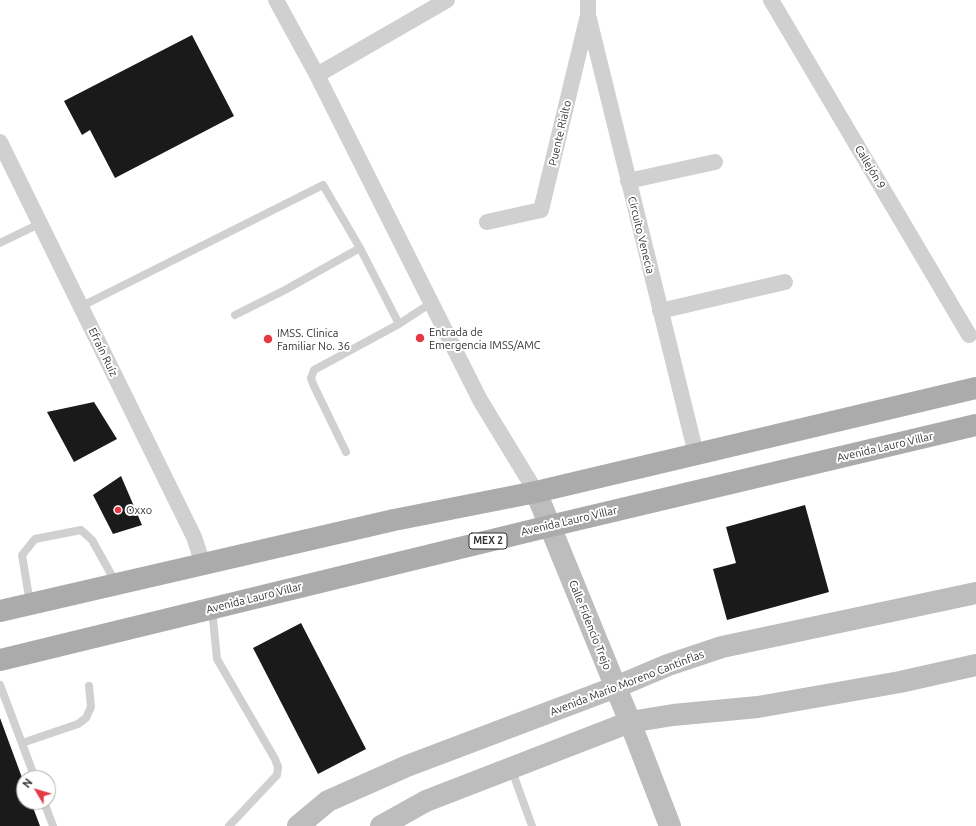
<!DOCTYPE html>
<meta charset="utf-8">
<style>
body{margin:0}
#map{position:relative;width:976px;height:826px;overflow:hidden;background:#fff;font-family:Ubuntu,sans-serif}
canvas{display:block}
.north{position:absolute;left:16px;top:770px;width:40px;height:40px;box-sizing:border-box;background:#fff;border:1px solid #adadad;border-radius:50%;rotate:308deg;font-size:11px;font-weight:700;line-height:16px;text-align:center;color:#333}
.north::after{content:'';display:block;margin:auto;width:14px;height:18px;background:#e63946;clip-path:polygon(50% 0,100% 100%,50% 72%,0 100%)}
</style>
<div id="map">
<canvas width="976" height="826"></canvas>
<div class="north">N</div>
</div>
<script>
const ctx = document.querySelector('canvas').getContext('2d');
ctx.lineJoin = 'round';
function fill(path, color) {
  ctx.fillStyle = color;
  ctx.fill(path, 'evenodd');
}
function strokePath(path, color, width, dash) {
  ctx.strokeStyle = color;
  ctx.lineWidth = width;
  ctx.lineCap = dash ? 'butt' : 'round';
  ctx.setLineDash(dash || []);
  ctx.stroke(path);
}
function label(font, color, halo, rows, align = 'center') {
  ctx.font = font + ' Ubuntu,sans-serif';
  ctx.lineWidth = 4;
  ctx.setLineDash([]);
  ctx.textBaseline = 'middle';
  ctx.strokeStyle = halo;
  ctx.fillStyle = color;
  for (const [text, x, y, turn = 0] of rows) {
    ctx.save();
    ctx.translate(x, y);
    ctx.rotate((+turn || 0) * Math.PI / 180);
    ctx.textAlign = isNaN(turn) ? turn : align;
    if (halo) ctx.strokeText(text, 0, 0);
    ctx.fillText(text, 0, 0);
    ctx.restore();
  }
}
fill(new Path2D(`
 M192,35l42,81 -119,62 -25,-48 -8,5 -18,-34z
 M94,402l23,37 -43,23 -27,-50z
 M121,476l21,49 -29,9 -20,-39z
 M805,505l24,87 -102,28 -14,-51 23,-6 -10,-36z
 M301,623l65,126 -48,25 -65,-126z
 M0,718l24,65v19h7l9,24h-40z`), '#1a1a1a');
strokePath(new Path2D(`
 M0,243l39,-19
 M80,307l243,-122 37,63 39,76
 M235,315l50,-25 75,-42
 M346,452l-33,-68 -2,-6 3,-8 85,-46 32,-21
 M30,603l-8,-48 13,-16 46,-9 11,10 24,43
 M212,609l5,50 58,100 3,8 -1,8 -48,51
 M0,685l35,93
 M22,743l56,-19 8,-6 5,-11 -2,-21
 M511,768l21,58
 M44,802l9,24`), '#d0d0d0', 8);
strokePath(new Path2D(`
 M276,0l41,75 163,325 56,92
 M771,0l198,335
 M588,15l108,439
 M317,75l130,-75
 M0,142l194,395 9,27
 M628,181l87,-19
 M487,222l54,-12 47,-195v-15
 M660,311l125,-29`), '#d0d0d0', 16);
strokePath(new Path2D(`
 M536,492l94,230 40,104
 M298,826l30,-25 79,-35 209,-79 52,-22 54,-18 254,-54
 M381,826l45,-25 204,-79 43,-7 85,-8 142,-25 76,-17`), '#bdbdbd', 22);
strokePath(new Path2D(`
 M0,611l394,-91 142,-28 440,-104
 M0,660l550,-134 426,-101`), '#ababab', 22);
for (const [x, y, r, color] of [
 [420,338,5,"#e63946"],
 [268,339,5,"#e63946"],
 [118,510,4,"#e63946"]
]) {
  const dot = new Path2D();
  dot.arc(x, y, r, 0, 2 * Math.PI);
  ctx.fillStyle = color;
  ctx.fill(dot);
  strokePath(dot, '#fff', 1.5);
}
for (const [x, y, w] of [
 [488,541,38]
]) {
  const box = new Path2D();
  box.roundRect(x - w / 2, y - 8, w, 16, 3);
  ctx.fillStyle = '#fff';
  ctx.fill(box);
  strokePath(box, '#333', 1);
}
label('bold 10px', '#333', null, [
 ["MEX 2",488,541]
]);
label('11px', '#333', '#fff', [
 ["Puente Rialto",560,133,-77],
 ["Callejón 9",870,167,59],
 ["Circuito Venecia",641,235,76],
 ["Efraín Ruíz",103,352,64],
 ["Avenida Lauro Villar",885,447,-13],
 ["Avenida Lauro Villar",569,521,-13],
 ["Avenida Lauro Villar",254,598,-14],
 ["Calle Fidencio Trejo",590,625,68],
 ["Avenida Mario Moreno Cantinflas",627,683,-21]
]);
label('11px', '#333', '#fff', [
 ["Entrada de",429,332],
 ["Emergencia IMSS/AMC",429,345],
 ["IMSS. Clinica",277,333],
 ["Familiar No. 36",277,346],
 ["Oxxo",126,510]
], 'left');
</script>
